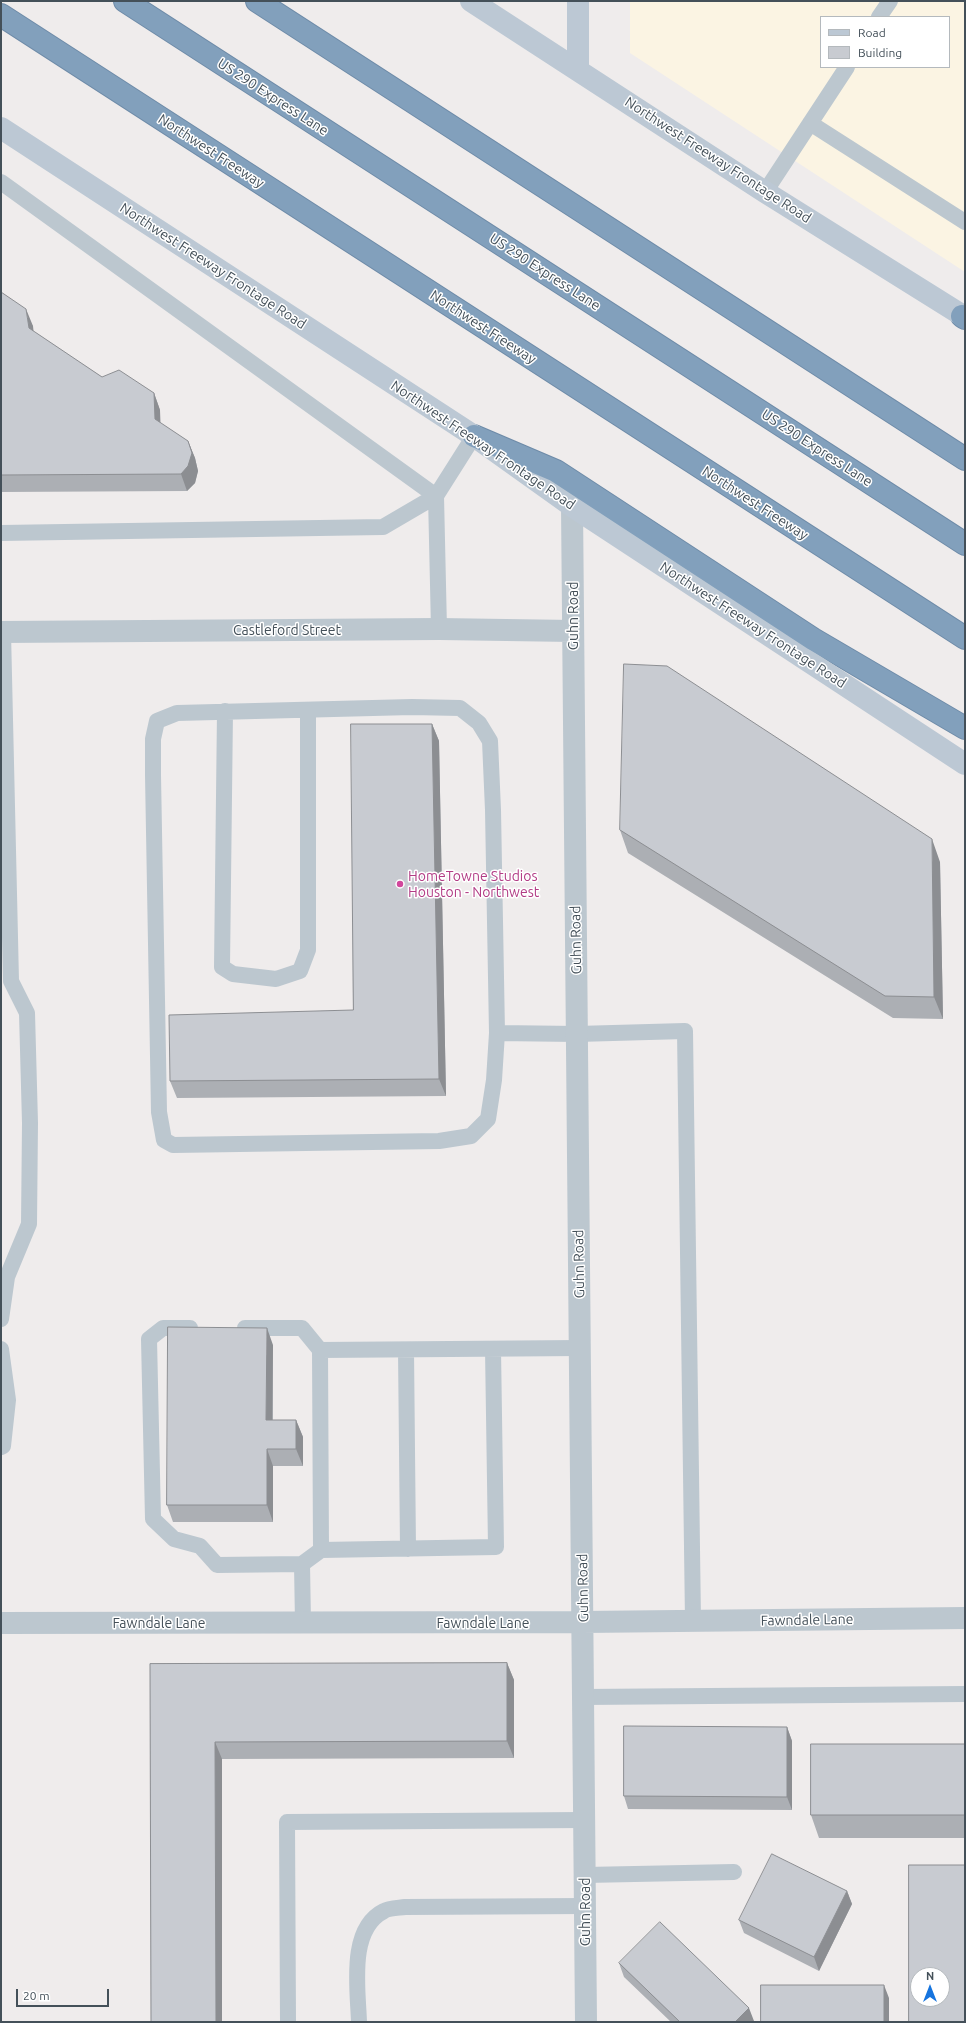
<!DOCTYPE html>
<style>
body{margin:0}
#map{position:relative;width:966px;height:2023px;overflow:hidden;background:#efecec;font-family:Ubuntu,sans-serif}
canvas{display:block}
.frame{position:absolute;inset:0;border:2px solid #445059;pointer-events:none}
.legend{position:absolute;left:820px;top:16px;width:130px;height:52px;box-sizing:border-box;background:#fff;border:1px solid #b4b9bd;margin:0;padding:5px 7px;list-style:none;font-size:12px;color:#445059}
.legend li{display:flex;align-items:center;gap:8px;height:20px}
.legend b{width:20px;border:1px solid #b4b9bd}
.north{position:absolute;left:910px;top:1967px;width:40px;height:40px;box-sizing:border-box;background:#fff;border:1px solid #b4b9bd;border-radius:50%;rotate:0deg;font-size:11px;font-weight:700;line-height:16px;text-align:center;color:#445059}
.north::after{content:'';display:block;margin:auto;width:14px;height:18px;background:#1674de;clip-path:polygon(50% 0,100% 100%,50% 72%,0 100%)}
.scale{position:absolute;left:16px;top:1989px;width:93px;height:18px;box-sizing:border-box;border:2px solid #445059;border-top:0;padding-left:5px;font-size:12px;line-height:14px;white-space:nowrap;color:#445059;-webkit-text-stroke:3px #fff;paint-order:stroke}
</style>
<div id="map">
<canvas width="966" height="2023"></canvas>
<div class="frame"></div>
<ul class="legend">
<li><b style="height:5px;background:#bcc8d4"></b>Road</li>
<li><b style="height:11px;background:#c8cbd1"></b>Building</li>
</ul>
<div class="north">N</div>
<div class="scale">20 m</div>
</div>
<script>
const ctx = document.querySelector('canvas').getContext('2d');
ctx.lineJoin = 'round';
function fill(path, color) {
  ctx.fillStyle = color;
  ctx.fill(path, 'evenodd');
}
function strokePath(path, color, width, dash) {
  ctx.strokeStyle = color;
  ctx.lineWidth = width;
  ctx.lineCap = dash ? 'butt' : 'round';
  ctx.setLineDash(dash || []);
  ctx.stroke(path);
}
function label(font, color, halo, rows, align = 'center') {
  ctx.font = font + ' Ubuntu,sans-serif';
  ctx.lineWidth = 3;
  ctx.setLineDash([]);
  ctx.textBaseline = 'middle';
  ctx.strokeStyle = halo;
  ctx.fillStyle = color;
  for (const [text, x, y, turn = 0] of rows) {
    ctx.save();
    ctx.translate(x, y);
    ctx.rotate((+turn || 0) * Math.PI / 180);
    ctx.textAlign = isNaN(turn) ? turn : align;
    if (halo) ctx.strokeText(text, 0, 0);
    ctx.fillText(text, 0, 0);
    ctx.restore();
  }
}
fill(new Path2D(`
 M630,1h335v271l-335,-219zM821,17h128v50h-128z`), '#fbf4e3');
const highway = new Path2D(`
 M125,1l840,543
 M257,1l708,458
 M1,15l964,623
 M962,316l3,2
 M474,436l82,35 257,168 152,89`);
strokePath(highway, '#6e8ba8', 24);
strokePath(new Path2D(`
 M879,17l11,-16
 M810,123l155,99
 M1,182l435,314 3,133
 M765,192l82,-125
 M1,533l382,-6 53,-31 38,-60
 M225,711l-3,256 11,7 43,5 24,-8 8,-21v-239
 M497,1033l-3,47 -6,39 -17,17 -32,5 -266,4 -9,-5 -5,-28 -6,-337v-36l4,-18 20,-8 235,-6 48,1 19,15 11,18 3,69 4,223 80,1 108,-3 8,590
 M1,1319l6,-42 22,-53 1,-101 -3,-110 -16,-32 -8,-349
 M190,1328h-27l-14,11 4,180 21,20 26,7 17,19 85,-1
 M245,1328h57l18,22
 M1,1349l7,51 -5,46 -2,1
 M406,1350l2,199
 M321,1550l175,-3 -3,-198
 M303,1623l-1,-59 19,-14 -1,-200 260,-2
 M583,1697l382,-3
 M585,1875l149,-3
 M288,2022l-1,-200 297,-2
 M359,2022c-1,-33 -11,-93 25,-111 5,-3 14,-3 21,-4l180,-1`), '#bcc7cf', 16);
strokePath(new Path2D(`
 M572,506l14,1516
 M1,632l438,-3 134,2
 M1,1623l582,-1 382,-4`), '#bcc7cf', 22);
strokePath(new Path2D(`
 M471,1l294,191 200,125
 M578,1v68
 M1,128l473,308 98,70 393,258`), '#bcc8d4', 22);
strokePath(highway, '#82a0bc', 22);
fill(new Path2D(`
 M1,292l32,34v5l69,46 52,16 6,17v13l28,18 7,17 3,13 -3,12 -8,8 -186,1z
 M432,724l7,17 7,355 -269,2 -7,-17 183,-71z
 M620,830l320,32 3,157 -50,-1 -265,-165z
 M273,1345v75h23l7,17v29h-30v56h-100l-6,-17z
 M507,1663l7,17v78l-292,1v263h-71l-1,-358z
 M787,1727l5,14v69l-164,-1 -4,-13z
 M965,1744v94h-146l-8,-23z
 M847,1891l5,13 -33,67 -75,-38 -5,-13z
 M619,1963l135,58 -1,1h-82l-47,-45z`), '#acafb4');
fill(new Path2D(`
 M26,309l7,17 2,19 -6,-17z
 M154,393l6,17 1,27 -6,-18z
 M188,441l7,17 3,13 -3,12 -8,8 -6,-17z
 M432,724l7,17 7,355 -7,-17z
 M932,839l8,23 3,157 -9,-22z
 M267,1328l6,17 -1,92 -6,-17z
 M296,1420l7,17v29l-7,-17z
 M267,1449l6,17v56l-6,-17z
 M507,1663l7,17v78l-7,-17z
 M787,1727l5,14v69l-5,-13z
 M215,1742l7,17v263h-6z
 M847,1891l5,13 -33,67 -5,-14z
 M884,1985l5,13v24h-5z
 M749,2008l5,13 -1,1h-18z`), '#8c8e92');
const building = new Path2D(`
 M1,292l25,17 3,19 73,49 17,-7 35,23 1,26 33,22 4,12 -4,13 -7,8 -180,1z
 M624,664l43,2 265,173 2,158 -49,-1 -265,-166z
 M351,724h81l7,355 -269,2 -1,-66 184,-5z
 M168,1327l99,1 -1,92h30v29h-29v56h-100z
 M507,1663v78l-292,1 1,280h-65l-1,-358z
 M624,1726l163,1v70l-163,-1z
 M811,1744h154v71h-154z
 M772,1854l75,37 -33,66 -75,-37z
 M909,1865h56v157h-56zM918,1975h24v24h-24z
 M660,1922l89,86 -14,14h-55l-61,-59z
 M761,1985h123v37h-123z`);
fill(building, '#c8cbd1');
strokePath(building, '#8c8e92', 1);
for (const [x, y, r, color] of [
 [400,884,4,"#d1479c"]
]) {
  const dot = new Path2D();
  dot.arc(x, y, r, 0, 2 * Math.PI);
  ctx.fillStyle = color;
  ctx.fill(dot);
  strokePath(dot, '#fff', 1.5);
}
label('14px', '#445059', '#fff', [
 ["US 290 Express Lane",273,97,33],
 ["Northwest Freeway",211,151,33],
 ["Northwest Freeway Frontage Road",718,160,33],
 ["Northwest Freeway Frontage Road",213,266,33],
 ["US 290 Express Lane",545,272,33],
 ["Northwest Freeway",483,327,33],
 ["Northwest Freeway Frontage Road",483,445,34],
 ["US 290 Express Lane",817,448,33],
 ["Northwest Freeway",755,503,33],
 ["Guhn Road",573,616,-90],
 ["Northwest Freeway Frontage Road",753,625,33],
 ["Castleford Street",287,630],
 ["Guhn Road",576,940,-91],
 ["Guhn Road",579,1264,-91],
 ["Guhn Road",583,1588,-91],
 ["Fawndale Lane",807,1620,-1],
 ["Fawndale Lane",159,1623],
 ["Fawndale Lane",483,1623],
 ["Guhn Road",585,1912,-90]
]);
label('14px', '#b23c85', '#fff', [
 ["HomeTowne Studios",408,876],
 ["Houston - Northwest",408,892]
], 'left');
</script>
